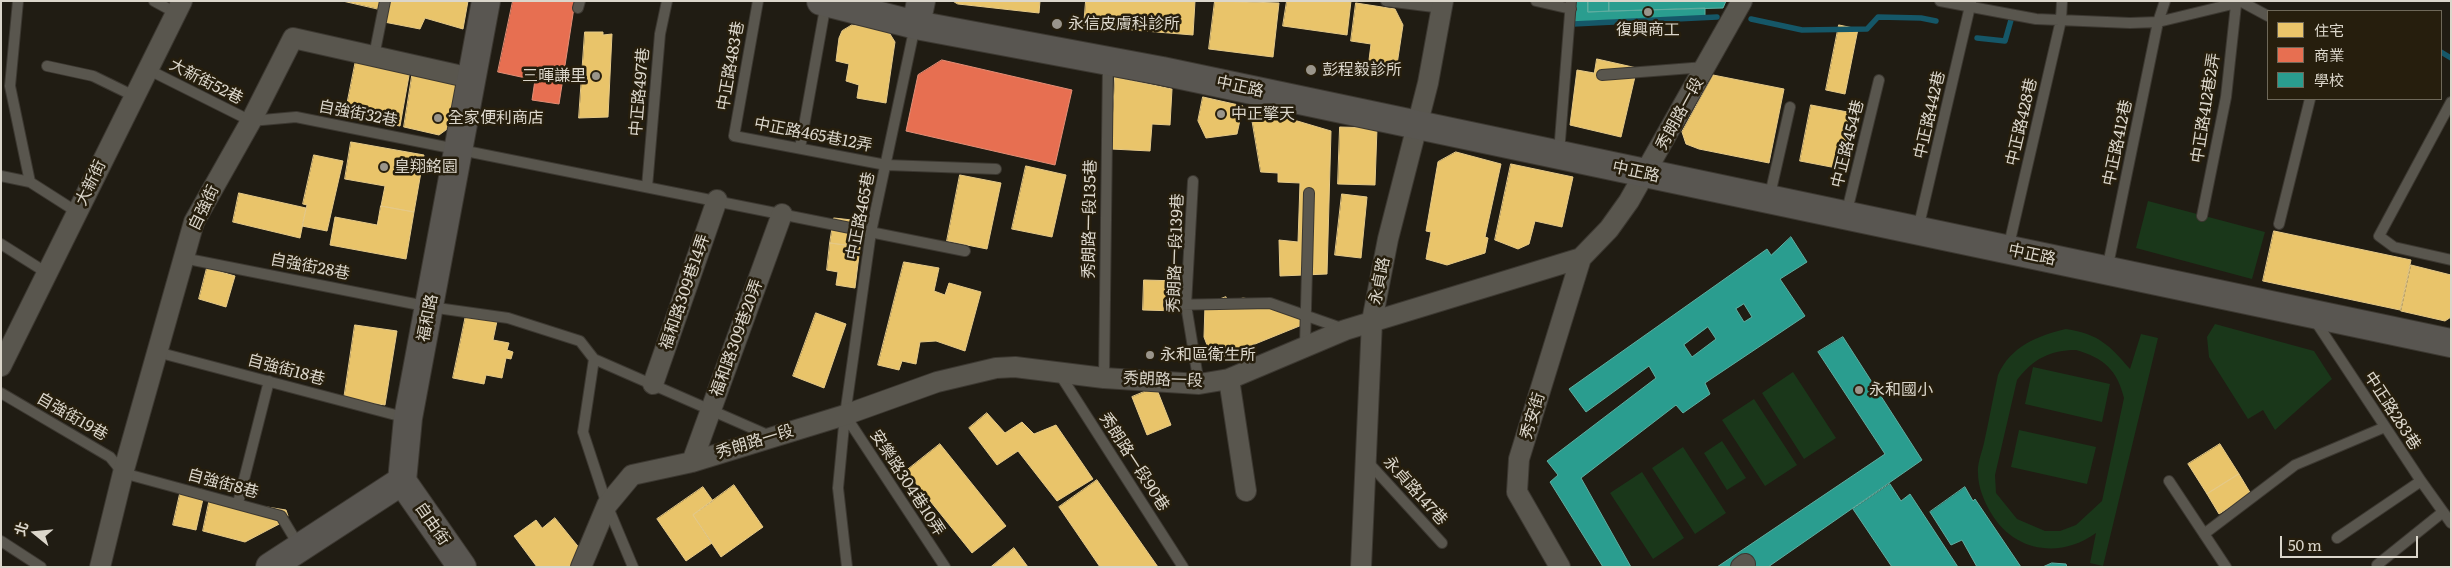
<!DOCTYPE html>
<meta charset="utf-8">
<style>
body{margin:0}
#map{position:relative;width:2452px;height:568px;overflow:hidden;background:#201c13;font-family:Literata,"Noto Sans TC",serif}
canvas{display:block}
.frame{position:absolute;inset:0;border:2px solid #dbd6cb;pointer-events:none}
.legend{position:absolute;left:2267px;top:10px;width:175px;height:90px;box-sizing:border-box;background:#261e0d;border:1px solid #6e6859;margin:0;padding:6px 9px;list-style:none;font-size:15px;color:#dbd6cb}
.legend li{display:flex;align-items:center;gap:10px;height:25px}
.legend b{width:25px;border:1px solid #6e6859}
.north{position:absolute;left:10px;top:508px;width:50px;height:50px;-webkit-text-stroke:4px #261e0d;paint-order:stroke;rotate:287deg;font-size:14px;font-weight:700;line-height:20px;text-align:center;color:#dbd6cb}
.north::after{content:'';display:block;margin:auto;width:18px;height:22px;background:#dbd6cb;clip-path:polygon(50% 0,100% 100%,50% 72%,0 100%)}
.scale{position:absolute;left:2280px;top:536px;width:138px;height:22px;box-sizing:border-box;border:2px solid #dbd6cb;border-top:0;padding-left:6px;font-size:15px;line-height:18px;white-space:nowrap;color:#dbd6cb;-webkit-text-stroke:4px #261e0d;paint-order:stroke}
</style>
<div id="map">
<canvas width="2452" height="568"></canvas>
<div class="frame"></div>
<ul class="legend">
<li><b style="height:14px;background:#e9c46a"></b>住宅</li>
<li><b style="height:14px;background:#e76f51"></b>商業</li>
<li><b style="height:14px;background:#2a9d8f"></b>學校</li>
</ul>
<div class="north">北</div>
<div class="scale">50 m</div>
</div>
<script>
const ctx = document.querySelector('canvas').getContext('2d');
ctx.lineJoin = 'round';
function fill(path, color) {
  ctx.fillStyle = color;
  ctx.fill(path, 'evenodd');
}
function strokePath(path, color, width, dash) {
  ctx.strokeStyle = color;
  ctx.lineWidth = width;
  ctx.lineCap = dash ? 'butt' : 'round';
  ctx.setLineDash(dash || []);
  ctx.stroke(path);
}
function label(font, color, halo, rows, align = 'center') {
  ctx.font = font + ' Literata,"Noto Sans TC",serif';
  ctx.lineWidth = 5;
  ctx.setLineDash([]);
  ctx.textBaseline = 'middle';
  ctx.strokeStyle = halo;
  ctx.fillStyle = color;
  for (const [text, x, y, turn = 0] of rows) {
    ctx.save();
    ctx.translate(x, y);
    ctx.rotate((+turn || 0) * Math.PI / 180);
    ctx.textAlign = isNaN(turn) ? turn : align;
    if (halo) ctx.strokeText(text, 0, 0);
    ctx.fillText(text, 0, 0);
    ctx.restore();
  }
}
fill(new Path2D(`
 M2148,201l117,31 -13,47 -116,-31z
 M2215,324l99,27 18,28 -57,51 -12,-20 -15,9 -39,-62 -2,-20z
 M2066,329c33,5 43,16 64,40l11,-35 17,4 -55,228 -13,-3 6,-30c-36,26 -82,19 -105,-20 -7,-12 -13,-26 -13,-40 -1,-9 4,-21 6,-30 5,-23 9,-45 14,-68 13,-29 39,-39 68,-46zM2076,350c28,8 41,20 48,48l-22,103 -26,24 -16,6h-15l-28,-12 -21,-26 -1,-18 22,-95c16,-21 33,-30 59,-30z
 M2033,367l77,17 -8,38 -77,-18z
 M1793,372l43,66 -32,21 -42,-66z
 M1754,399l43,66 -32,21 -43,-66z
 M2019,430l77,17 -9,37 -76,-17z
 M1722,441l24,37 -19,12 -23,-37z
 M1683,447l43,66 -31,21 -43,-66z
 M1642,472l42,66 -31,21 -43,-66z`), '#1a371a');
const homes = new Path2D(`
 M343,1h37l-1,8z
 M388,1h80l-5,28 -38,-11 -5,11 -36,-7z
 M953,1h87l-1,12 -81,-9z
 M1086,1h109l-2,34 -109,-9z
 M1215,1l64,2 -6,54 -64,-8z
 M1287,1h64l-4,34 -64,-9z
 M1356,3l39,6 8,16 -7,46 -28,-3 3,-24 -20,-3z
 M852,25l30,4 8,5 5,8 -9,61 -29,-5 2,-13 -13,-4 3,-17 -13,-3 3,-23 3,-7z
 M1839,25l19,4 -13,65 -19,-4z
 M585,32h18v3l9,-1 -4,83 -29,1z
 M1597,59l40,9 -16,69 -51,-12 7,-55 17,3z
 M356,60l54,10 -10,56 -55,-11z
 M413,70l51,12 -14,45 -11,8 -35,-8z
 M1713,75l71,14 -15,74 -70,-14 -13,-5 -4,-12z
 M1115,77l57,12 -2,36 -18,-1 -2,27 -39,-2z
 M1203,97l40,9 -6,28 -31,4 -8,-17z
 M1811,105l47,9 -11,56 -47,-9z
 M1250,107l81,24 -4,143 -47,2 -1,-36 19,2 2,-59 -22,-1v-9l-17,-1z
 M1340,127l37,1 -2,57 -37,-1z
 M351,142l73,13 -10,57 -33,-6 4,-20 -40,-7z
 M1456,152l45,12 -16,73 3,1 -3,15 -38,12 -21,-6 5,-27 -5,-1 12,-69z
 M314,155l29,6 -16,70 -25,-5 5,-21 -4,-1z
 M1511,164l62,13 -11,50 -27,-6 -6,23 -11,5 -23,-9z
 M1026,166l40,9 -14,62 -40,-8z
 M960,175l41,8 -14,66 -40,-8z
 M239,193l67,15 -6,30 -67,-16z
 M1342,194l25,3 -6,61 -26,-3z
 M381,206l33,6 -8,47 -76,-14 5,-28 42,8z
 M834,218l18,2 11,10 -3,17 -30,-4z
 M2274,231l137,29 -11,50 -137,-29z
 M830,243l30,4 -5,41 -19,-3 2,-13 -11,-2z
 M904,262l35,6 -5,23 11,4 4,-12 32,9 -16,59 -29,-10 -16,1 -4,22 -14,-3 -3,9 -21,-5z
 M2411,265l40,10v42l-6,4 -44,-10z
 M207,268l28,8 -9,31 -27,-8z
 M1144,280l36,1 -2,30 -35,-1z
 M1226,297l2,5 15,-4 49,8 10,19 -89,36 -9,-24 1,-32z
 M816,313l30,11 -22,64 -31,-12z
 M466,315l31,6 -4,19 16,3 -2,7 6,2 -2,7 -5,-1 -4,20 -16,-3 -2,9 -31,-6z
 M355,325l42,6 -12,74 -41,-6z
 M1156,387l15,38 -24,10 -15,-38z
 M987,413l18,20 17,-11 12,12 22,-9 37,54 -36,22 -39,-50 -21,14 -28,-37z
 M940,444l66,82 -34,27 -66,-82z
 M2220,444l19,30 -32,20 -19,-30z
 M2239,474l12,20 -32,20 -12,-20z
 M1097,480l61,87h-58l-41,-60z
 M182,485l23,5 -9,40 -23,-5z
 M734,485l29,42 -42,30 -28,-42z
 M703,487l10,14 -20,14 19,28 -26,18 -29,-42z
 M210,498l76,12 2,6 -3,5 -40,21 -42,-11z
 M555,518l26,32 -6,17h-38l-23,-31 22,-16 6,8z
 M1014,548l14,19h-37z`);
fill(homes, '#e9c46a');
strokePath(homes, '#e5c987', 1);
const shops = new Path2D(`
 M513,1h62l-16,103 -27,-4 3,-20 -37,-8z
 M942,60l130,30 -17,75 -149,-34 12,-56z`);
fill(shops, '#e76f51');
strokePath(shops, '#e38e76', 1);
const schools = new Path2D(`
 M1576,1h12v11l117,-4v8l-130,6z
 M1588,1h21v10l-21,1z
 M1609,1h117l-3,7 -114,3z
 M1791,237l16,25 -27,17 25,37 -100,67 5,11 -27,19 -7,-8 -95,73 50,89h-28l-53,-85 8,-7 -11,-14 109,-83 -7,-12 -63,46 -17,-23 198,-140 4,6zM1744,304l8,13 -8,5 -8,-13zM1708,327l8,12 -24,18 -8,-12z
 M1843,337l79,123 -154,107h-51l168,-113 -67,-102z
 M1890,484l11,17 9,-7 48,73h-66l-39,-58z
 M1965,487l8,14 2,-2 46,68h-44l-15,-27 -11,5 -21,-33z
 M2052,563l14,1 1,3h-24z`);
fill(schools, '#2a9d8f');
strokePath(schools, '#5faea1', 1);
strokePath(new Path2D(`
 M1751,19l51,11 65,-1 11,-12 43,1 15,3
 M1573,24l144,-7
 M1977,38l28,3 6,-21
 M2441,52l10,6`), '#155768', 5.5);
const lane = new Path2D(`
 M18,1l-8,85 20,96 47,30
 M154,1l22,12
 M758,1l-24,135 152,29 110,4
 M1386,1l56,7
 M1536,1l35,8
 M1940,1l96,18 94,4 28,-1 87,-21
 M2242,2l26,14
 M578,8l2,-7
 M374,56l11,-55
 M47,66l46,10 41,20
 M147,69l104,52 45,-4 669,134
 M1602,75l103,-8
 M2451,102l-72,134 15,11 57,13
 M800,148l26,-145
 M1559,153l12,-152
 M1,176l29,6
 M1193,181l-7,124 13,79
 M647,187l13,-153 7,-33
 M1769,199l21,-92
 M1846,215l33,-135
 M2202,216l24,-119 10,-92
 M2279,224l31,-125
 M1918,229l53,-227
 M1,244l46,29
 M2008,249l53,-229 1,-19
 M183,258l247,49 78,11 72,23 14,18 -11,73 24,73 26,62
 M2107,270l51,-248 7,-21
 M1169,305l101,-2 74,26
 M2314,319l107,162 30,42
 M1305,346l4,-153
 M157,352l250,66
 M594,359l176,77
 M1059,373l124,194
 M1104,378l4,-317
 M1,393l109,64 13,16 158,43 18,30
 M845,415l100,152
 M1367,461l75,82
 M2169,481l57,86
 M238,503l31,-122
 M2204,534l91,-69 90,-38
 M2337,538l84,-57
 M1,541l40,26
 M2377,565l66,-53
 M847,567l-9,-79 7,-73 26,-183 44,-206`);
const street = new Path2D(`
 M1,366l181,-365
 M1229,379l17,112
 M653,384l64,-184
 M692,462l90,-248
 M100,567l23,-94 71,-251 57,-101 42,-83 178,40
 M581,567l26,-62 25,-30 60,-13 153,-47 92,-33 59,-14 19,-1 89,11 95,6 30,-5 116,-49 236,-72 28,-29 20,-28 113,-200
 M1361,567l11,-246 16,-82 40,-156 15,-82
 M1560,567l-43,-75 2,-33 62,-201
 M1741,567l4,-3`);
const secondary = new Path2D(`
 M821,1l95,24 246,46 1289,272
 M916,25l5,-24
 M402,481l6,-63 78,-417
 M402,481l60,86
 M270,567l132,-86`);
strokePath(lane, '#3c3831', 12);
strokePath(street, '#3c3831', 22);
strokePath(secondary, '#3c3831', 30);
strokePath(lane, '#59564e', 10);
strokePath(street, '#59564e', 20);
strokePath(secondary, '#595651', 28);
for (const [x, y, r, color] of [
 [1648,12,5,"#9a958b"],
 [1057,24,6,"#9a958b"],
 [1311,70,6,"#9a958b"],
 [596,76,5,"#9a958b"],
 [1221,114,5,"#9a958b"],
 [438,118,5,"#9a958b"],
 [384,167,5,"#9a958b"],
 [1150,355,5,"#9a958b"],
 [1859,390,5,"#9a958b"]
]) {
  const dot = new Path2D();
  dot.arc(x, y, r, 0, 2 * Math.PI);
  ctx.fillStyle = color;
  ctx.fill(dot);
  strokePath(dot, '#261e0d', 2);
}
label('16px', '#dbd6cb', '#261e0d', [
 ["永信皮膚科診所",1068,24],
 ["復興商工",1648,30,"center"],
 ["彭程毅診所",1322,70],
 ["三暉謙里",586,76,"right"],
 ["中正擎天",1231,114],
 ["全家便利商店",448,118],
 ["皇翔銘園",394,167],
 ["永和區衛生所",1160,355],
 ["永和國小",1869,390]
], 'left');
label('16px', '#dbd6cb', '#261e0d', [
 ["中正路483巷",731,66,-80],
 ["大新街52巷",206,82,27],
 ["中正路",1240,87,12],
 ["中正路497巷",640,92,-85],
 ["中正路412巷2弄",2206,108,-81],
 ["自強街32巷",358,114,11],
 ["秀朗路一段",1680,114,-61],
 ["中正路442巷",1930,115,-77],
 ["中正路428巷",2022,122,-77],
 ["中正路465巷12弄",813,135,11],
 ["中正路412巷",2118,143,-78],
 ["中正路454巷",1848,144,-76],
 ["中正路",1636,172,12],
 ["大新街",91,183,-64],
 ["自強街",204,208,-64],
 ["中正路465巷",861,216,-79],
 ["秀朗路一段135巷",1090,219,-89],
 ["秀朗路一段139巷",1176,253,-88],
 ["中正路",2032,255,12],
 ["自強街28巷",310,267,11],
 ["永貞路",1380,281,-79],
 ["福和路309巷14弄",685,292,-71],
 ["福和路",428,318,-79],
 ["福和路309巷20弄",737,338,-70],
 ["自強街18巷",286,370,15],
 ["秀朗路一段",1163,380,2],
 ["中正路283巷",2392,411,57],
 ["秀安街",1533,416,-73],
 ["自強街19巷",72,417,30],
 ["秀朗路一段",755,442,-17],
 ["秀朗路一段90巷",1134,462,57],
 ["安樂路304巷10弄",907,483,57],
 ["自強街8巷",223,484,15],
 ["永貞路147巷",1415,491,48],
 ["自由街",432,524,55]
]);
</script>
